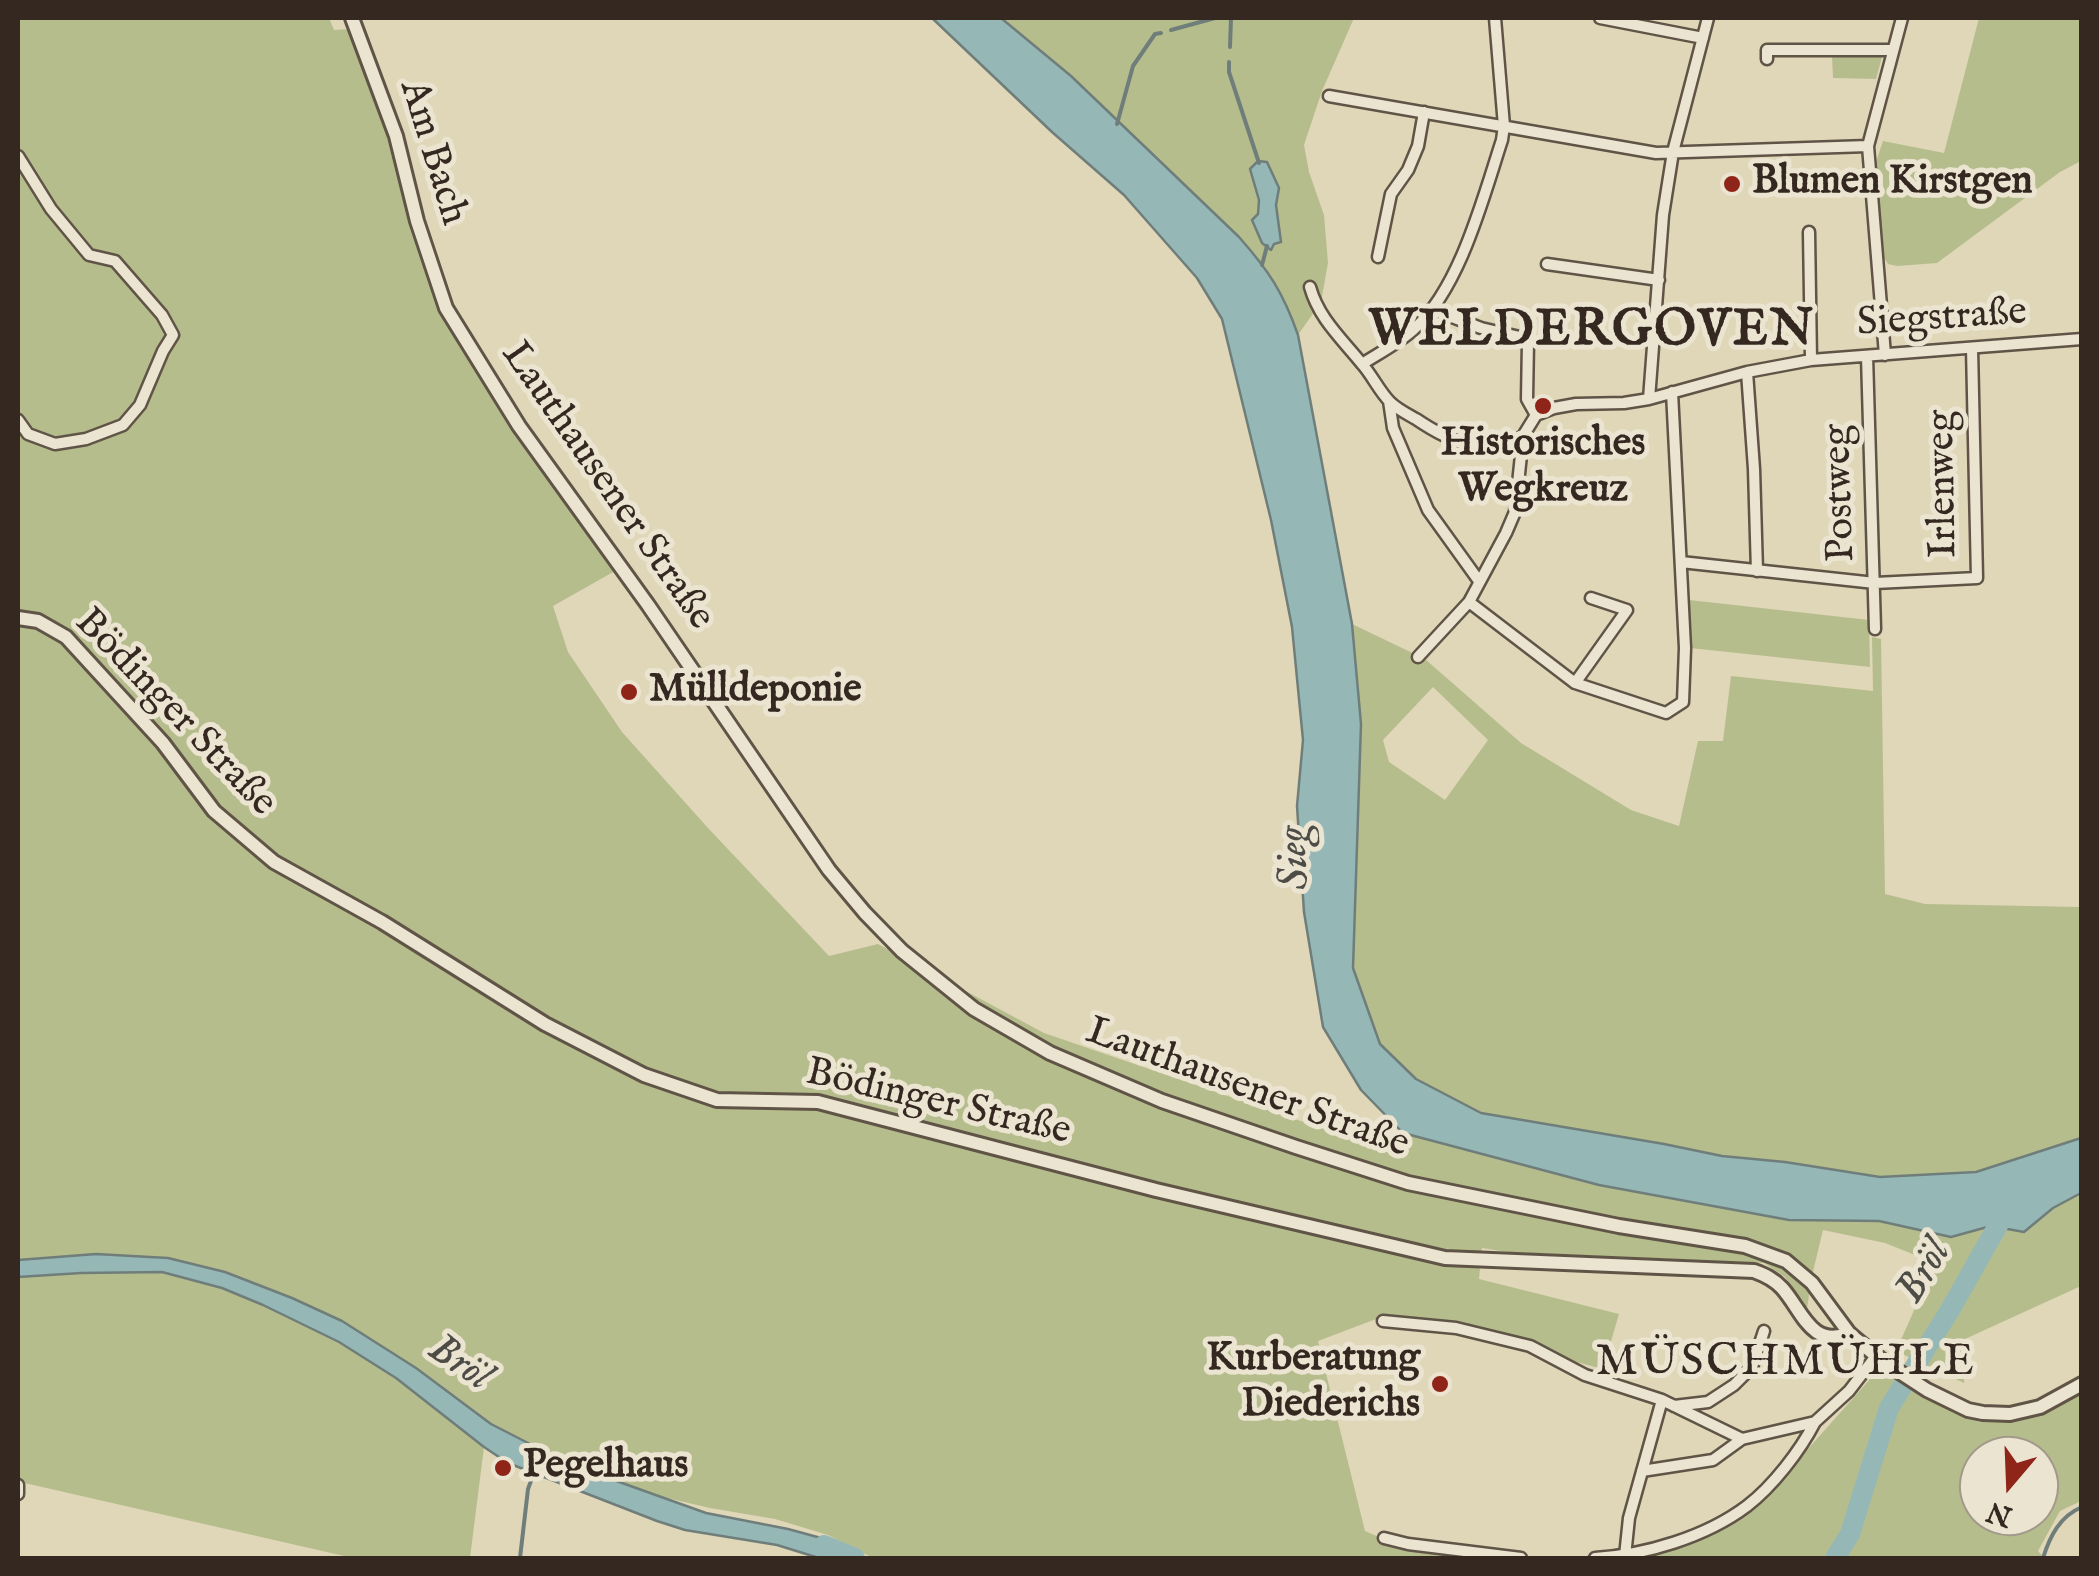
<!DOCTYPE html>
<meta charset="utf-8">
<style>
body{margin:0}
#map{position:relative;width:2099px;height:1576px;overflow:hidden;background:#e0d6b8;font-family:"IM FELL English",serif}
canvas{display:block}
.frame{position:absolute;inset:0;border:20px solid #352821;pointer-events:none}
.north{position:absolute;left:1959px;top:1436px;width:100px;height:100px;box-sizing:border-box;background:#ebe4d1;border:2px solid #a2998b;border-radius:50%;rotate:199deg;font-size:28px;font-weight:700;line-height:40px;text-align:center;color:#352821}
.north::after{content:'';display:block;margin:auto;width:35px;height:45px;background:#8f2418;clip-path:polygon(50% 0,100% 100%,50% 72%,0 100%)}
</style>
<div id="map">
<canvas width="2099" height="1576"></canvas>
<div class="frame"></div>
<div class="north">N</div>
</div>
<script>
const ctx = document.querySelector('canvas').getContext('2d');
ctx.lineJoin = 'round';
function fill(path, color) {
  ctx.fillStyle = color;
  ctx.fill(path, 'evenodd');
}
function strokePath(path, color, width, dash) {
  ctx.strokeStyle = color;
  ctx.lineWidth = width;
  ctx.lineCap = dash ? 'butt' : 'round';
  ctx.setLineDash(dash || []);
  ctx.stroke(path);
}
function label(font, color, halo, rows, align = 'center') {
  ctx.font = font + ' "IM FELL English",serif';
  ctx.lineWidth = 10;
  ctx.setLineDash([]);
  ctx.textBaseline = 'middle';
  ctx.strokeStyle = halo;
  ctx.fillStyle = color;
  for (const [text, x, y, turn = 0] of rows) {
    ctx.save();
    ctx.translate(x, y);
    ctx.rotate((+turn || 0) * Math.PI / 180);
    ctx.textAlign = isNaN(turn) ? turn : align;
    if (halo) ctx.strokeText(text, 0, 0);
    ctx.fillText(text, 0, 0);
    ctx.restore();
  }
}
fill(new Path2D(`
 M18,18h311l5,12 17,-1 94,279 170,263 -62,35 15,46 54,80 86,96 121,128 49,-12 166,89 324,111 35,-11 196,52 190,35 90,1 71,16 41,-11 33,5 29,-23 29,-15 -1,93 -116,53 -1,44 -68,-32 39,-88 -50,-20 -62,-13 -12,50 -4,29 -22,-32 -21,-14 -257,-11 -25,-4 -3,31 140,35 -16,55 -107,-28 -112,-25 -66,25 47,190 23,10 106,17h-621l-45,-23 -53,-16 -65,-11 -60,-14 -81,-30 -78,-40 -75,-56 -74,-47 -50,-23 -67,-26 -57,-14 -72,-4 -78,6z
 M1001,18h353l-32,73 -18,54 5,27 15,43 4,48 -7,39 -23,33c-15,-43 -29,-64 -59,-98l-168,-161z
 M1979,18h102v143l-21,11 -123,91 -40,3 -9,-2 -4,-6 -8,-96 7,-21 61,12z
 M1832,56l50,1 -6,22 -43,-1z
 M1689,600l180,20 1,47 -180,-19z
 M1352,624l73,35 96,84 110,67 48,16 19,-85h25l8,-65 142,15 -1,-54 9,2 4,255 40,10 156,3v231l-105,34 -96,5 -95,-15 -63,-6 -58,-12 -183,-31 -65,-34 -36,-35 -27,-76 8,-244zM1433,687l55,53 -43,60 -56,-38 -6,-22z
 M162,1272l60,16 41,17 76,36 57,37 88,69 -14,111h-117l-324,-74 -11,-1v-206l63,-4z
 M1879,1369c35,22 86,57 129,48 22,-4 52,-19 73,-27v111l-21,10 -22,40 6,7h-420l84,-27 67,-45zM1979,1456h60v60h-60z`), '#b6bd8d');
const water = new Path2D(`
 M932,18h69l70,58 168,161c30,34 44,55 59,98l54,289 9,100 -8,244 27,76 36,35 65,34 183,31 58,12 63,6 95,15 96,-5 105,-34v55l-28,15 -29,24 -33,-6 -40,11 -72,-16 -90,-1 -190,-35 -196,-52 -42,-43 -38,-63 -19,-115 -7,-106 6,-66 -11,-113 -21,-107 -49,-201 -25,-41 -73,-83 -72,-63z
 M1258,161l9,1 12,26 -3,17 5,37 -7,2 -3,6 -9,-7 -10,-23 6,-6 1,-14 -9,-31z
 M96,1254l72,4 57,14 67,26 50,23 74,47 75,56 78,40 137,49 82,16 55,15 6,14h-30l-42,-13 -92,-15 -28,-9 -149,-58 -24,-16 -88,-69 -57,-36 -76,-37 -41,-17 -60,-16 -81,1 -63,4v-17z`);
fill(water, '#95b8b6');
strokePath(water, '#6f7e7a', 2.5);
strokePath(new Path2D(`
 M1171,30l44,-12
 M1230,47l1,-29
 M1229,62v10l30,91
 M1117,124l16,-58 22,-32 6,-1
 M1262,265l5,-19
 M520,1558l8,-69 7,-19
 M2043,1558c7,-22 17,-42 39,-51`), '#6f7e7a', 4);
strokePath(new Path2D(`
 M824,1545l31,13
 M1835,1558l15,-24 39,-126 61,-98 60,-106`), '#95b8b6', 20);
const minor = new Path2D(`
 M1600,18l103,20
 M1767,59v-9h125
 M1329,96l327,57 212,-7
 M18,156l33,53 38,46 26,6 47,54 11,20 -10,16 -23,54 -17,20 -37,14 -31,5 -27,-10 -10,-14
 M1809,232l2,128
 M1378,257l13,-63 17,-24 10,-24 6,-34
 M1547,264l112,16
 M1310,287c9,32 32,52 52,77 10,11 17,27 28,38 7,7 17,12 26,17 31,21 73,42 107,17
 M1431,309l50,19 43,10 4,4 -1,57 9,16
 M1885,355l-17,-209 34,-128
 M1867,356l8,273
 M1362,364c17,-11 37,-21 52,-35 46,-41 69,-131 88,-189l2,-14 -9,-108
 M1747,372l7,97 3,102
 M1649,399l14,-184 10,-63 35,-134
 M1389,401l4,27 35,82 51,71
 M1681,562l194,21 102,-5 -5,-230
 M1469,602l106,81 91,30 17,-11 2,-54 -13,-256
 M1418,657l51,-55 37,-69 9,-21 8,-76 13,-21 18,-7 22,-4 48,-1 25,-4 98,-27 64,-12 271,-21
 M1575,683l52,-73 -36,-12
 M1383,1321l73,7 74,18 55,29 77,25 80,39 73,-17 34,-31 27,-35
 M1674,1406l34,-4 26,-17 18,-18 12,-36
 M1642,1471l71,-11 29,-21
 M18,1485v9
 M1384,1538l24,6 113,14
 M1625,1556l4,-38 33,-118
 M1595,1558c50,-3 111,-21 152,-52 26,-20 53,-55 68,-84`);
const tertiary = new Path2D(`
 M352,18l44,118 21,85 29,87 73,118 129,179 181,265 36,43 37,38 72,58 76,44 112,48 134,46 112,36 211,43 126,20 41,15 26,22 37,50 8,7 27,22 43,28 41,20 15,3 27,1 30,-7 42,-23
 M18,618l20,3 28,16 97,106 51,68 60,51 108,60 163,102 99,51 73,25 101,2 338,88 289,68 309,13c11,4 20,8 28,17 20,22 29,61 67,45`);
strokePath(minor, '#605447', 15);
strokePath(tertiary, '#605447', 18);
strokePath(minor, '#ebe4d1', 10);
strokePath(tertiary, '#ebe4d1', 12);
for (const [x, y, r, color] of [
 [1732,184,10,"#8f2418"],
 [1543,406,10,"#8f2418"],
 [629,692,10,"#8f2418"],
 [1440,1384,10,"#8f2418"],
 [503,1468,10,"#8f2418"]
]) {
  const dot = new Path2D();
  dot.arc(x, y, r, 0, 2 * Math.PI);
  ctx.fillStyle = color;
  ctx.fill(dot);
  strokePath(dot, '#ebe4d1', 4);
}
label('40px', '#352821', '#ebe4d1', [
 ["Am Bach",431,153,73],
 ["Siegstraße",1942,320,-4],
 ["Irlenweg",1945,484,-91],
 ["Lauthausener Straße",606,487,55],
 ["Postweg",1842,493,-92],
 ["Bödinger Straße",174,714,46],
 ["Lauthausener Straße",1247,1090,20],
 ["Bödinger Straße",938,1104,13]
]);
label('bold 40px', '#352821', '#ebe4d1', [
 ["Blumen Kirstgen",1752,184],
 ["Historisches",1543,446,"center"],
 ["Wegkreuz",1543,492,"center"],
 ["Mülldeponie",649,692],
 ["Kurberatung",1420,1361,"right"],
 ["Diederichs",1420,1407,"right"],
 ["Pegelhaus",523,1468]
], 'left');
label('italic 42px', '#4d4c46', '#ebe4d1', [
 ["Sieg",1297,858,-93],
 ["Bröl",1926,1273,-59],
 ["Bröl",458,1365,34]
]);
ctx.letterSpacing = '2.5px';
label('45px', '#352821', '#ebe4d1', [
 ["MÜSCHMÜHLE",1786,1365]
]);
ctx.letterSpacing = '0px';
ctx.letterSpacing = '2.5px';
label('bold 50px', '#352821', '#ebe4d1', [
 ["WELDERGOVEN",1592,334]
]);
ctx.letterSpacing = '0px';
</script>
